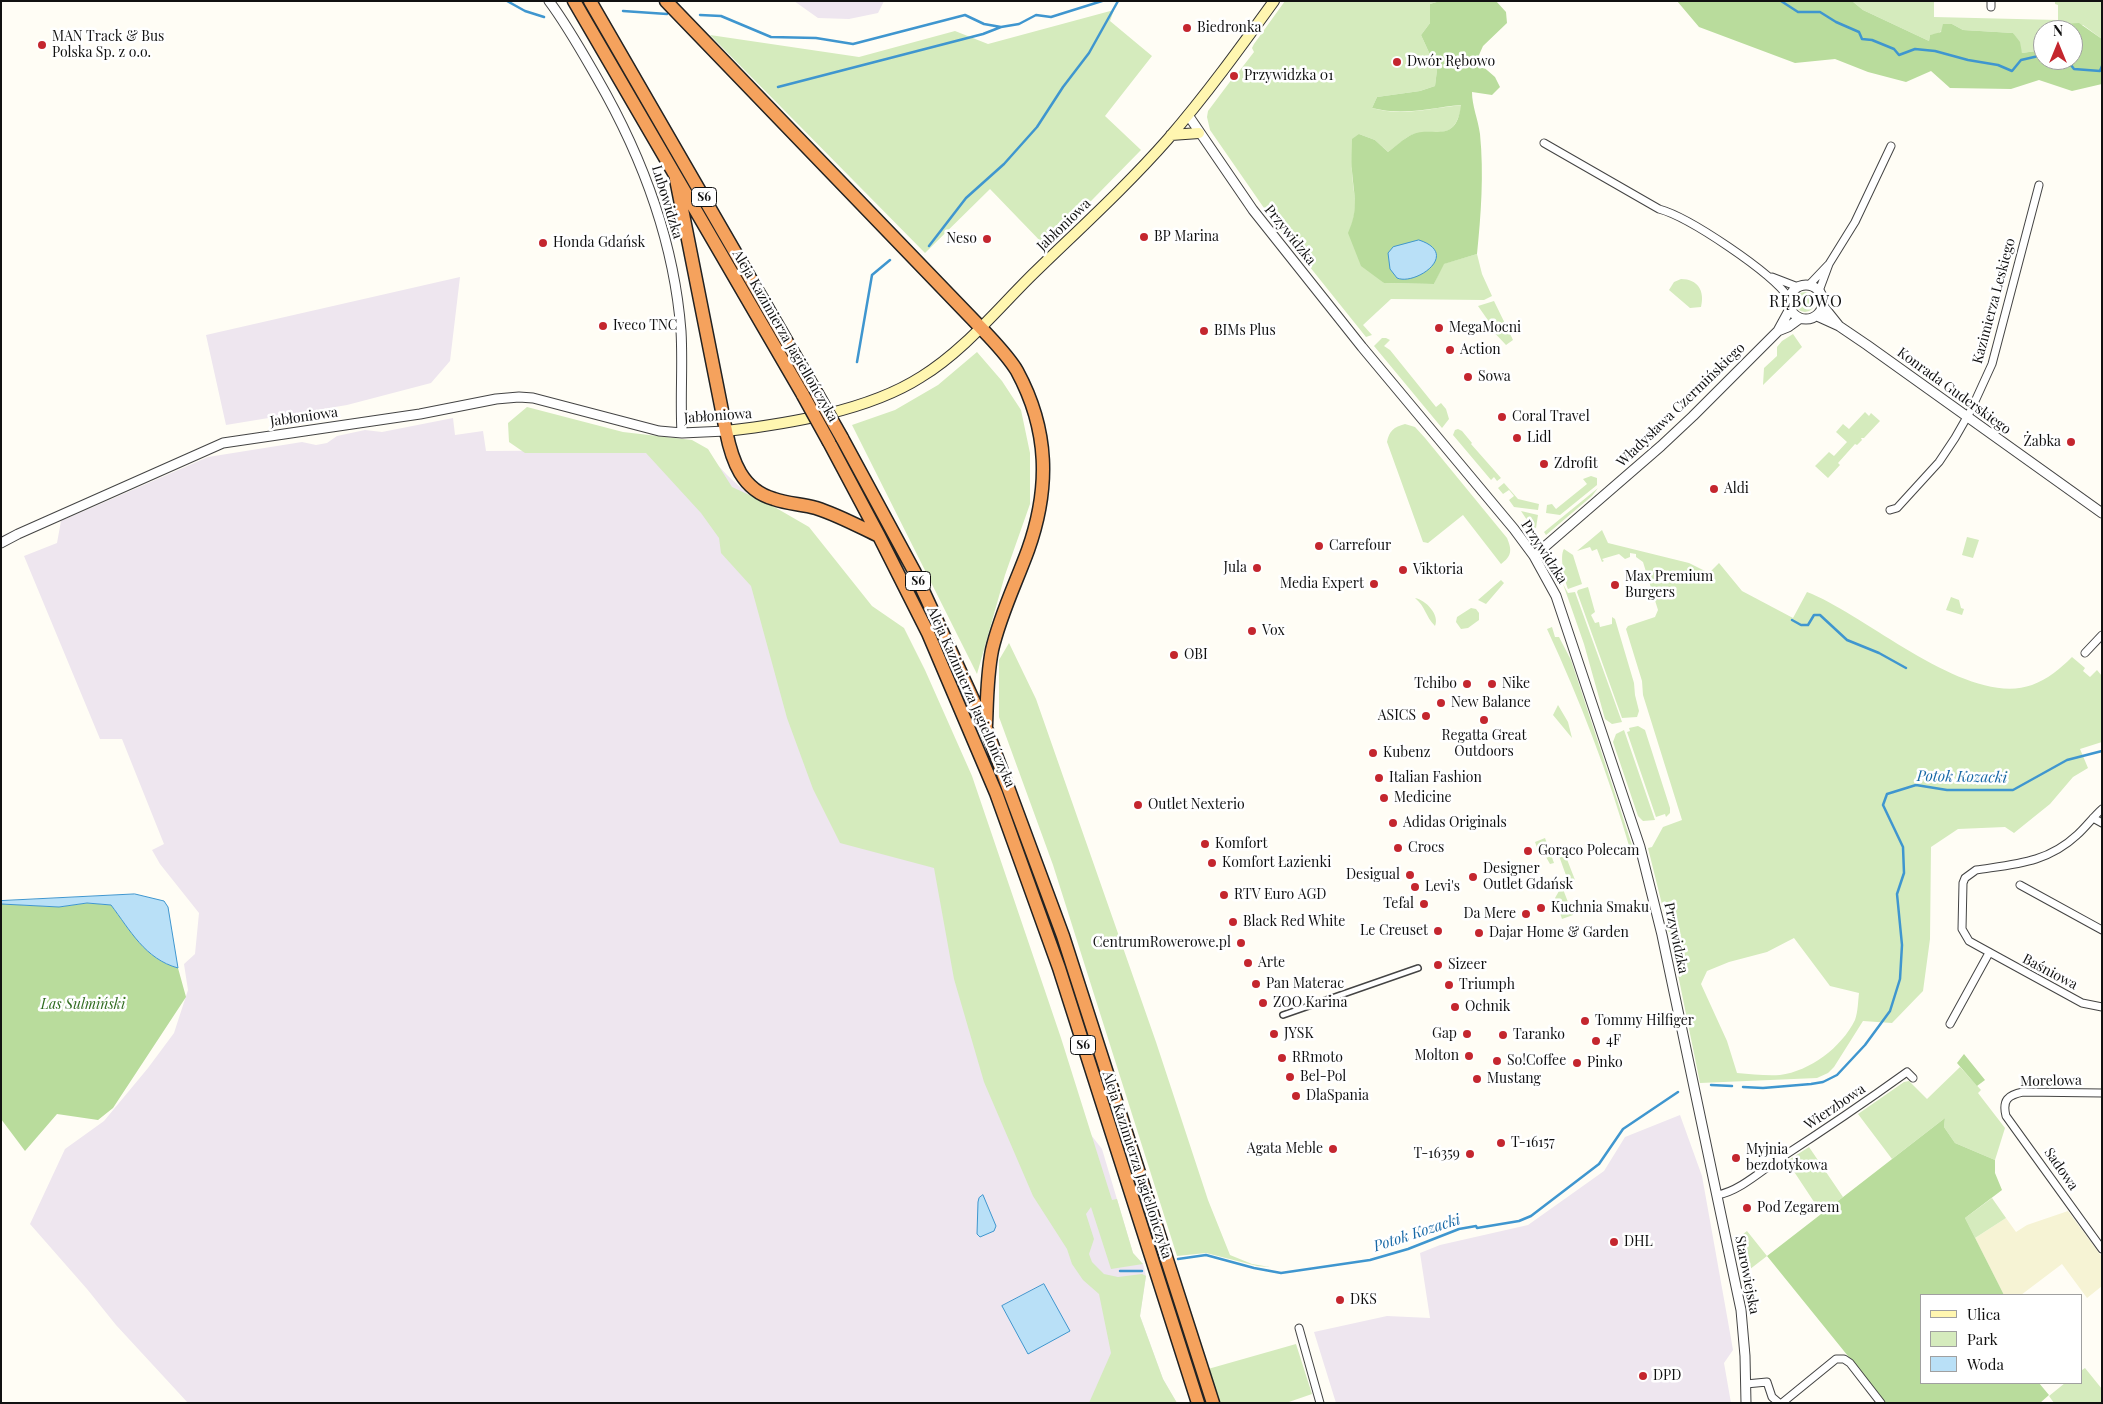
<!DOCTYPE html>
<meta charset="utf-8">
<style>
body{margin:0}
#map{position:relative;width:2103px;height:1404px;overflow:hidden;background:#fffdf5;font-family:"Playfair Display",serif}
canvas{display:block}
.frame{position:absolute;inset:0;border:2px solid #111;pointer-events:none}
.legend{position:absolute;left:1920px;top:1294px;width:162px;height:90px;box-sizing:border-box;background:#fff;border:1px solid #a0a0a0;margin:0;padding:6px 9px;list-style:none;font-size:15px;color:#111}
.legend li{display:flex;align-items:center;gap:10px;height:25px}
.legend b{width:25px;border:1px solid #a0a0a0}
.north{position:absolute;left:2033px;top:20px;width:50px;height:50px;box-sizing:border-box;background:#fff;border:1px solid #a0a0a0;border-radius:50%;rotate:0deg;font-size:14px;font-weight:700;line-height:20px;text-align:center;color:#111}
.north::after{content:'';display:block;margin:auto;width:18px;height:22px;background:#c4262e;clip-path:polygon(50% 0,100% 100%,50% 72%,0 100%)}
</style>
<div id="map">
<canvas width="2103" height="1404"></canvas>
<div class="frame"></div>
<ul class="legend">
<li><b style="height:6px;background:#fff6b0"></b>Ulica</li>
<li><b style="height:14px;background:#d5ebbd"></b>Park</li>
<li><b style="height:14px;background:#b9e0f7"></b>Woda</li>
</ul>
<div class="north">N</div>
</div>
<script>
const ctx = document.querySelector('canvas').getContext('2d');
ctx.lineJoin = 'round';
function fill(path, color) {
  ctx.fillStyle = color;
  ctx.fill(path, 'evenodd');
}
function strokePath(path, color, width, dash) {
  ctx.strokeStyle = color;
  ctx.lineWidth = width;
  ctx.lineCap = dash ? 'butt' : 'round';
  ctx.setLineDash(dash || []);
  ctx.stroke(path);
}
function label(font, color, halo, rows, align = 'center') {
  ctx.font = font + ' "Playfair Display",serif';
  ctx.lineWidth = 5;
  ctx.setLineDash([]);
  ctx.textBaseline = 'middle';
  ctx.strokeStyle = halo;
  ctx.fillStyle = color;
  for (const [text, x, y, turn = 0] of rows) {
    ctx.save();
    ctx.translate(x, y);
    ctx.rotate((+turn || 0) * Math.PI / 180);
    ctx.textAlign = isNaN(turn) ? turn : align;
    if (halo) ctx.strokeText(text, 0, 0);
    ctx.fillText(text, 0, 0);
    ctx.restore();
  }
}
fill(new Path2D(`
 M794,1h90l-6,12 -29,6 -31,-1z
 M460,277l-10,84 -19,22 -84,22 -121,20 -20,-90z
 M453,418l2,17 28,-4 3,20 155,-1 59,-4 27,29 86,79 275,577 14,18 31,104 10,11 3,12 -6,40 23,63 14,24h-989l-72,-78 -29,-36 -57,-65 35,-75 39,-28 44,-53 26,-35 14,-43 -4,-26 11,-10 4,-41 -39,-49 -8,-14 12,-6 -42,-105h-22l-76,-183 33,-13 4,-22 147,-64 94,-15 14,3 11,-2 10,-7 28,-6 17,2z
 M1680,1115l22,61 25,140 6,34 -9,13 7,40h-395l-22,-71 73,-16 43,2 -10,-65 20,-8 88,-20 76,-54 21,-34z`), '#eee6ef');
fill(new Path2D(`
 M2068,1211l34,46v29l-15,12 -25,-34 -41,31h-17l-29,-57 31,-20 10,14 11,-7z`), '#f6f3d4');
fill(new Path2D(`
 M1285,1h155l-10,3v19l-9,12 16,35 -2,16 -15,5 -43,6 -5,11c32,9 57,0 90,-3 -8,36 -20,24 -48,29 -8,2 -18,13 -26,18l-13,-12 -16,-6c-2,12 -8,27 -7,39 2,26 7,34 -3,60l35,50 50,1 9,-20 34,-10 5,20 10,22 -8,4 -93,-1 -28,26 9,10 -6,2 -93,-116 -63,-91 -3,-13 1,-6 24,-32 2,2 4,-6 -1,-1 17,-22 -2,-4 2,-4z
 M1852,1h82v16l124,3v-15l-3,-1v-3h47v38l-19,-14 -19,-1 -1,6h-20v20l-21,3 -9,-20 -50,-3 -11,-6 -15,10 -7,1 -1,6 -66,-31z
 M1114,10l-4,11 42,35 -47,60 36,34 -95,97 -56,-58 -65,64 -215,-218 149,22 96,-26 33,13z
 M1681,279c17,0 24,12 20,28l-11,1 -21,-18 5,-8z
 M1795 302a10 10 0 1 1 20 0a10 10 0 1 1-20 0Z
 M1494,301l19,39 -7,5 -16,-17 2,-2 -14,-20z
 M1793,334l9,13 -39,38 1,-17 13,-12v-9l5,-6z
 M1382,338h4l4,2 -6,6 6,4 46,57 5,-4 5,6 3,10 -7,9 -68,-82z
 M977,352l25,29 19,29 9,43v51l-25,71 -28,99 -125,-249 43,-15 43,-25z
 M527,407l96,25 69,8 16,9 24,38 39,18 38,22 63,79 32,22 21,42 47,106 89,262 51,162 5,-1 16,54 10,11 -32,5 -20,-62 -5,7 8,25 -5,15 3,8 12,12 14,3 24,-3 4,2 -6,40 23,63 14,24h-88l22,-50 -12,-59 -16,-14 -11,-16 -5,-15 -34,-53 -49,-114 -30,-103 -20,-111 -94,-25 -27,-54 -26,-71 -36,-132 -30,-33 -2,-15 -18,-25 -55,-60h-121l-16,-11 -1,-19z
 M1865,412l4,4 2,-3 9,8 -16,17h-3l1,2 -5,5 -2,-1 -17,19 2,2 -12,13 -13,-12 14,-14 5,4 13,-14 -11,-10 7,-8 6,5z
 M1405,424l10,3 10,11 82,100c5,12 5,18 -6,26l-38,-49 -35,28 -5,-1 -36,-100c2,-11 7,-15 18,-18z
 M1458,429l4,2 10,12 -1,1 30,34 -4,3 -3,-4 -3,3 -38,-45 2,-5z
 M1591,476l6,2v7l-37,30 -14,-2 1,-8 5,-1 4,5 31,-25 -4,-5z
 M1504,483l14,16 21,5 -1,6 -24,-3 -5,-7 5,-4 -5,-6 -6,4 -5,-6z
 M1598,488l-6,8 -46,39 -2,-3z
 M1521,511l17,4 -2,13 -5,-2z
 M1602,530l6,13 81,20 20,10 10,-10 23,28 51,27 14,-26c60,23 160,116 225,93 16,-6 28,-16 40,-28l13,11 -2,3 7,6 7,-7 5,6v66l-22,7 8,19 -15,9 -23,27 -36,29 -9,-6 -47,2 -27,18 -1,92 -7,52 -31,32 -29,-2 -29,46 -6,6 -11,5 -117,5 -28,-138 -24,-97 4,-1 11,-20 19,-7 -39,-125 -1,-14 -16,-52 2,-3 27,-9 3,-7 -15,-48 -7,-5v-3l-6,-1v4l-5,2 -6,-5 -17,5 2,2 -2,1 -5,-13 -5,2 -2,-4 -13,4zM1794,938l36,48 29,7c-1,8 -1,19 -4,27 -14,28 -45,51 -75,55 -14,1 -29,-1 -43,-2l-10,-32 -26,-57 6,-13 22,-9 38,-10z
 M1967,537l12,3 -6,18 -11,-3z
 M1564,549l9,6 9,29 -14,5c-3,-8 -9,-33 -4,-40z
 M1501,580l3,3 -18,21 -8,-4z
 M1563,584l5,9 7,-1 47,130 -10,2 -7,-5 -21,-75z
 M1588,587l7,25 -4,3 4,8 4,-1 1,5 12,-3v-7l3,2 19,64 1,12 4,16 -2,6 -15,1 -45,-126 1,-2z
 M1951,597l8,3 2,8 3,1 -2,6 -16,-5z
 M1415,598c11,2 25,17 20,28 -10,-10 -9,-19 -20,-28z
 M1471,608l5,1 3,4v7l-11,8 -7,1 -5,-7 1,-5z
 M1552,627l3,10h4l12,23 62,188 -3,1c-22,-76 -50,-149 -83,-220z
 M1009,643l27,56 120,343 52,158 22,55 22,9 18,3 -13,-1 -51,-13 -29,3 -124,-391 -54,-148v-57z
 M1558,705l10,17 4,16 -19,-23z
 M1638,726l7,4 25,78v5l-4,4 -1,-3 -9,3 -29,-85 3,-1 -1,-3z
 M1624,730l31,90 -12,1 -5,-5 -25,-74 3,-8z
 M1545,838l9,25 -4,1 -4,-7 -6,-1 -5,-14z
 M1563,849l12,31 -7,1 -10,-28z
 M1561,884l12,31 -11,4 -7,-21 4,-7 -1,-6z
 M1960,1067l21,23 -3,3 27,35 -10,32 -40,-17 -11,-16 1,-9 -53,41 -34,-45 46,-32 5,-1 18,18z
 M1809,1147l34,50 -21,17 -35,-53z
 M1992,1198l14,20 -31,20 -10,-20z
 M1747,1231l20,25 -22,17 -7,-35z
 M1296,1344l16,50 -26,9h-67l-11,-34z
 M2085,1368l17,21v14h-48l-5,-7 16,-13h17v-13z`), '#d5ebbd');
fill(new Path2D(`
 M1440,1h56l10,11 1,11 -24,23 -4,9 1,9 15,13 5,10 -8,8 -20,-3c0,14 6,27 8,42 4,40 1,81 -3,120l-33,10 -10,20 -50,-1 -23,-17 -13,-33c11,-24 6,-37 4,-62 -1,-11 0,-22 0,-32l7,-5 16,6 13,12c7,-5 15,-13 23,-17 21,-10 45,11 50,-30 -32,3 -57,11 -89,3l5,-11 43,-6 15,-5 2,-16 -16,-35 9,-12v-19z
 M1677,1h175l11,9 66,31 1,-6 11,-3 2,-8h9l11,6 50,3 7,9 2,11 21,-3v10h30v-30h-10v-6l16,-1 23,16v45l-30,7 -33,-11 -28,9 -61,-1 -19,-17 -25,11 -38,-10 -33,-13 -40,4 -96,-36z
 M87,903l24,2c19,25 35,54 67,63l8,29 -73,111 -15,12 -41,-6 -32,37 -24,-32v-215l58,3z
 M1964,1054l21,26 -8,6 -20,-23z
 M1945,1118l-1,9 11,16 40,17v13l7,17 -37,28 39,77h-82v88h117l10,12 -9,8h-154l-119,-147z`), '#b9dc9c');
const water = new Path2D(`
 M1419,240c43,14 -4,46 -22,38l-7,-9 -2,-16 5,-6z
 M135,894l29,7 4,6 10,61c-33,-9 -48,-38 -67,-63l-24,-2 -28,4 -58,-3v-3z
 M983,1195l13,31 -2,5 -14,6 -3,-3 1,-32 1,-4z
 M1044,1284l26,47 -42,23 -26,-48z`);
fill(water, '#b9e0f7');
strokePath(water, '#3f96cf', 1);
strokePath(new Path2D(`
 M507,1l18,10 19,6
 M1781,1l17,11h22l16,10 23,10 3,7 10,1 22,9 5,6 16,-6 20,2 33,9 30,5 14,6 9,-11 22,-5
 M623,11l44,3
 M700,15l21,1 50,21 45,1 37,6 112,-29 19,9 17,3 18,-3 17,-9 15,2 51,-16
 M2067,60l7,9 26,2 2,-5
 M778,87l205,-53 18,-7
 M929,246l37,-48 38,-34 33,-37 26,-40 26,-34 29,-52
 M857,362l15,-87 18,-15
 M1792,620l9,5h7l6,-10h6l27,25 32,13 27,15
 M1711,1085l21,1
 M1743,1087l20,1 48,-4 12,-2 14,-7 28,-30 25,-34 10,-32 2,-34 -5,-51 7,-21 -1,-26 -20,-42 4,-11 29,-9 31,5h66l54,-30 35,-9
 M1178,1259l28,-4 48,13 27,5 89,-13 38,-11 51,-20 17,-3 1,2 42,-7 12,-5 68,-52 24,-35 55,-37
 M1120,1271h22`), '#3f96cf', 2.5);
const pedestrian = new Path2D(`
 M1283,1015l135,-47`);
const minor = new Path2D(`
 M1991,1v6
 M1544,143l115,66c30,8 112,63 130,89
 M1772,277l26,10
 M1809,285l19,-20
 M1819,291l10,-27 26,-42 36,-76
 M1890,510l7,-2 42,-46 16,-24 16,-28 21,-46 47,-179
 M2085,653l17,-18
 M2102,809c-9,8 -16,18 -25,26 -30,28 -62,29 -101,35l-11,8 -2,5 -1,46 7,12 9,5 104,57 20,4
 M2093,818l9,5
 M2020,885l82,45
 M1950,1024l39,-71
 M2102,1093l-79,-1c-15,3 -21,8 -17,24l96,133
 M1717,1195c20,-3 42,-22 59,-34 45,-29 88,-58 131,-89l6,6
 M1299,1328l21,75
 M1746,1384l21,-2 5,15 7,6
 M1782,1403l54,-44h8l6,4 31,40`);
const tertiary = new Path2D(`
 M549,1c18,24 33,51 48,77 45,78 77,163 84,253 2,34 -1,68 1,102
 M1188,115l65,95 109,137 152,182 20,27 22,40 84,251 22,88 79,375 4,46 1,47
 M1789 302a17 17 0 1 1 34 0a17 17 0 1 1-34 0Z
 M1823,306l16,20
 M1817,316l22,10 28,19 235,168
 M1778,331l10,-4 11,-8
 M1,543l17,-9 205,-91 197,-29 76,-15 23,-2 14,1 126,33 23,2 44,-2
 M1534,556l127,-110 32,-30 85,-85 12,-22`);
const secondary = new Path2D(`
 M1171,135l28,-2
 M726,431c61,-7 142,-20 195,-54 41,-25 74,-65 108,-99 47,-46 96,-90 139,-139 38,-44 72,-91 106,-138`);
const motorway = new Path2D(`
 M574,1l229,394
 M590,1l227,393
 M666,1l317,329c12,13 25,26 34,41 32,59 33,117 11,179 -12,33 -28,65 -36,100 -5,25 -5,50 -6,75
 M676,179l50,252c6,30 16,59 48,68 14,5 28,5 42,9 22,7 42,18 63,28
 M842,438l72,133 72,157 77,208 150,467
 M829,442l50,94 49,97 68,160 63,175 139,435`);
strokePath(pedestrian, '#444', 8);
strokePath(minor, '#444', 9);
strokePath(tertiary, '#444', 11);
strokePath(secondary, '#333', 12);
strokePath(motorway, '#222', 15);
strokePath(pedestrian, '#fff', 5);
strokePath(minor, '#fff', 7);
strokePath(tertiary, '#fff', 9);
strokePath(secondary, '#fff6b0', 10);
strokePath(motorway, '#f5a25d', 12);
const motorwayBridge = new Path2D(`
 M817,394l25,44
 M803,395l26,47`);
strokePath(motorwayBridge, '#222', 15, []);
strokePath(motorwayBridge, '#f5a25d', 12);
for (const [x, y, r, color] of [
 [1187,28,5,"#c4262e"],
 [42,45,5,"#c4262e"],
 [1397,62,5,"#c4262e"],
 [1234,76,5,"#c4262e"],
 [1144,237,5,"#c4262e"],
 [987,239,5,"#c4262e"],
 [543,243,5,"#c4262e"],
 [603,326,5,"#c4262e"],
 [1439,328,5,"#c4262e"],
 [1204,331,5,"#c4262e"],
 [1450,350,5,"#c4262e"],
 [1468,377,5,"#c4262e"],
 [1502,417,5,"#c4262e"],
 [1517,438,5,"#c4262e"],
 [2071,442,5,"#c4262e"],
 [1544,464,5,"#c4262e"],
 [1714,489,5,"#c4262e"],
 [1319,546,5,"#c4262e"],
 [1257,568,5,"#c4262e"],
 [1403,570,5,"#c4262e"],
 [1374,584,5,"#c4262e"],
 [1615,585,5,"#c4262e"],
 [1252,631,5,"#c4262e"],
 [1174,655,5,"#c4262e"],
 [1467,684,5,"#c4262e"],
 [1492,684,5,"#c4262e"],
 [1441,703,5,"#c4262e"],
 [1426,716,5,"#c4262e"],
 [1484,720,5,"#c4262e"],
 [1373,753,5,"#c4262e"],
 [1379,778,5,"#c4262e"],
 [1384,798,5,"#c4262e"],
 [1138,805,5,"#c4262e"],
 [1393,823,5,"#c4262e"],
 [1205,844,5,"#c4262e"],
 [1398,848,5,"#c4262e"],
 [1528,851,5,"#c4262e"],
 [1212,863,5,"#c4262e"],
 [1410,875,5,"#c4262e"],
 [1473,877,5,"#c4262e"],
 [1415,887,5,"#c4262e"],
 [1224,895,5,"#c4262e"],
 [1424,904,5,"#c4262e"],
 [1541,908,5,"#c4262e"],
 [1526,914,5,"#c4262e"],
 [1233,922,5,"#c4262e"],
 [1438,931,5,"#c4262e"],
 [1479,933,5,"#c4262e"],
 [1241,943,5,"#c4262e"],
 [1248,963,5,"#c4262e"],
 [1438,965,5,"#c4262e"],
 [1256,984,5,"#c4262e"],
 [1449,985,5,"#c4262e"],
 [1263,1003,5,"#c4262e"],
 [1455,1007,5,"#c4262e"],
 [1585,1021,5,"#c4262e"],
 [1274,1034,5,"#c4262e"],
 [1467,1034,5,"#c4262e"],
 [1503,1035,5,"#c4262e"],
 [1596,1041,5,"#c4262e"],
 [1469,1056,5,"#c4262e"],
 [1282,1058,5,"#c4262e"],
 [1497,1061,5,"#c4262e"],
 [1577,1063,5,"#c4262e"],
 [1290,1077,5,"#c4262e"],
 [1477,1079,5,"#c4262e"],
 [1296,1096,5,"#c4262e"],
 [1501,1143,5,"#c4262e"],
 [1333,1149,5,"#c4262e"],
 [1470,1154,5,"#c4262e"],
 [1736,1158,5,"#c4262e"],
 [1747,1208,5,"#c4262e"],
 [1614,1242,5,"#c4262e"],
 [1340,1300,5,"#c4262e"],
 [1643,1376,5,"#c4262e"]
]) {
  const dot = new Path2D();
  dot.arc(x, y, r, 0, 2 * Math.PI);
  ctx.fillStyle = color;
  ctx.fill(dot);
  strokePath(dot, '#fff', 2);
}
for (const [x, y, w] of [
 [704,197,25],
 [918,581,25],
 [1083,1045,25]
]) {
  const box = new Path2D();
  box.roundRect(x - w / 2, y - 9.5, w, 19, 4);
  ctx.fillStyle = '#fff';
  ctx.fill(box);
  strokePath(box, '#111', 1);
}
label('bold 12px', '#111', null, [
 ["S6",704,197],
 ["S6",918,581],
 ["S6",1083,1045]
]);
label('14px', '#111', '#fff', [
 ["Biedronka",1197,28],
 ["MAN Track & Bus",52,37],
 ["Polska Sp. z o.o.",52,53],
 ["Dwór Rębowo",1407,62],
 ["Przywidzka 01",1244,76],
 ["BP Marina",1154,237],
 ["Neso",977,239,"right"],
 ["Honda Gdańsk",553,243],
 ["Iveco TNC",613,326],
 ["MegaMocni",1449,328],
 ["BIMs Plus",1214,331],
 ["Action",1460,350],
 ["Sowa",1478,377],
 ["Coral Travel",1512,417],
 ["Lidl",1527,438],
 ["Żabka",2061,442,"right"],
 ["Zdrofit",1554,464],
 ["Aldi",1724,489],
 ["Carrefour",1329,546],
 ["Jula",1247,568,"right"],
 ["Viktoria",1413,570],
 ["Max Premium",1625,577],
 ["Burgers",1625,593],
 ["Media Expert",1364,584,"right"],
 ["Vox",1262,631],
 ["OBI",1184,655],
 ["Tchibo",1457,684,"right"],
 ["Nike",1502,684],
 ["New Balance",1451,703],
 ["ASICS",1416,716,"right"],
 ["Regatta Great",1484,736,"center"],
 ["Outdoors",1484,752,"center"],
 ["Kubenz",1383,753],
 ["Italian Fashion",1389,778],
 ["Medicine",1394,798],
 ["Outlet Nexterio",1148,805],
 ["Adidas Originals",1403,823],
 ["Komfort",1215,844],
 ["Crocs",1408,848],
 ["Gorąco Polecam",1538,851],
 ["Komfort Łazienki",1222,863],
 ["Designer",1483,869],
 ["Outlet Gdańsk",1483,885],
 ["Desigual",1400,875,"right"],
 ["Levi's",1425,887],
 ["RTV Euro AGD",1234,895],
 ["Tefal",1414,904,"right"],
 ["Kuchnia Smaku",1551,908],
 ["Da Mere",1516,914,"right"],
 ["Black Red White",1243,922],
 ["Le Creuset",1428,931,"right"],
 ["Dajar Home & Garden",1489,933],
 ["CentrumRowerowe.pl",1231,943,"right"],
 ["Arte",1258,963],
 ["Sizeer",1448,965],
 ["Pan Materac",1266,984],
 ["Triumph",1459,985],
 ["ZOO Karina",1273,1003],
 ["Ochnik",1465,1007],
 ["Tommy Hilfiger",1595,1021],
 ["JYSK",1284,1034],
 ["Gap",1457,1034,"right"],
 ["Taranko",1513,1035],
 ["4F",1606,1041],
 ["Molton",1459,1056,"right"],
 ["RRmoto",1292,1058],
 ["So!Coffee",1507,1061],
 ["Pinko",1587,1063],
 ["Bel-Pol",1300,1077],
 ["Mustang",1487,1079],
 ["DlaSpania",1306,1096],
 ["T-16157",1511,1143],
 ["Agata Meble",1323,1149,"right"],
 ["Myjnia",1746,1150],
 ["bezdotykowa",1746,1166],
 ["T-16359",1460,1154,"right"],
 ["Pod Zegarem",1757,1208],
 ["DHL",1624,1242],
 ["DKS",1350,1300],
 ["DPD",1653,1376]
], 'left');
label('14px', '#111', '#fff', [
 ["Lubowidzka",667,202,73],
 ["Jabłoniowa",1064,225,-44],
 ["Przywidzka",1290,235,51],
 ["Kazimierza Leskiego",1994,301,-75],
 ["Aleja Kazimierza Jagiellończyka",785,336,60],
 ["Konrada Guderskiego",1954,391,36],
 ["Władysława Czermińskiego",1681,405,-44],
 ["Jabłoniowa",718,416,-4],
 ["Jabłoniowa",304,417,-8],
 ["Przywidzka",1544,552,57],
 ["Aleja Kazimierza Jagiellończyka",971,697,66],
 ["Przywidzka",1676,938,78],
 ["Baśniowa",2050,972,28],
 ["Morelowa",2051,1081,-1],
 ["Wierzbowa",1835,1107,-34],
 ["Aleja Kazimierza Jagiellończyka",1137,1165,72],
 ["Sadowa",2061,1169,55],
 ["Starowiejska",1747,1275,79]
]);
label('italic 14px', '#2f6b1f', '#fff', [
 ["Las Sulmiński",83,1005]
]);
label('italic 15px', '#1768a6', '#fff', [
 ["Potok Kozacki",1962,777,1],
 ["Potok Kozacki",1417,1233,-18]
]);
ctx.letterSpacing = '1px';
label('16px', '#111', '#fff', [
 ["RĘBOWO",1806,302]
]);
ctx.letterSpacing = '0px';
</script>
